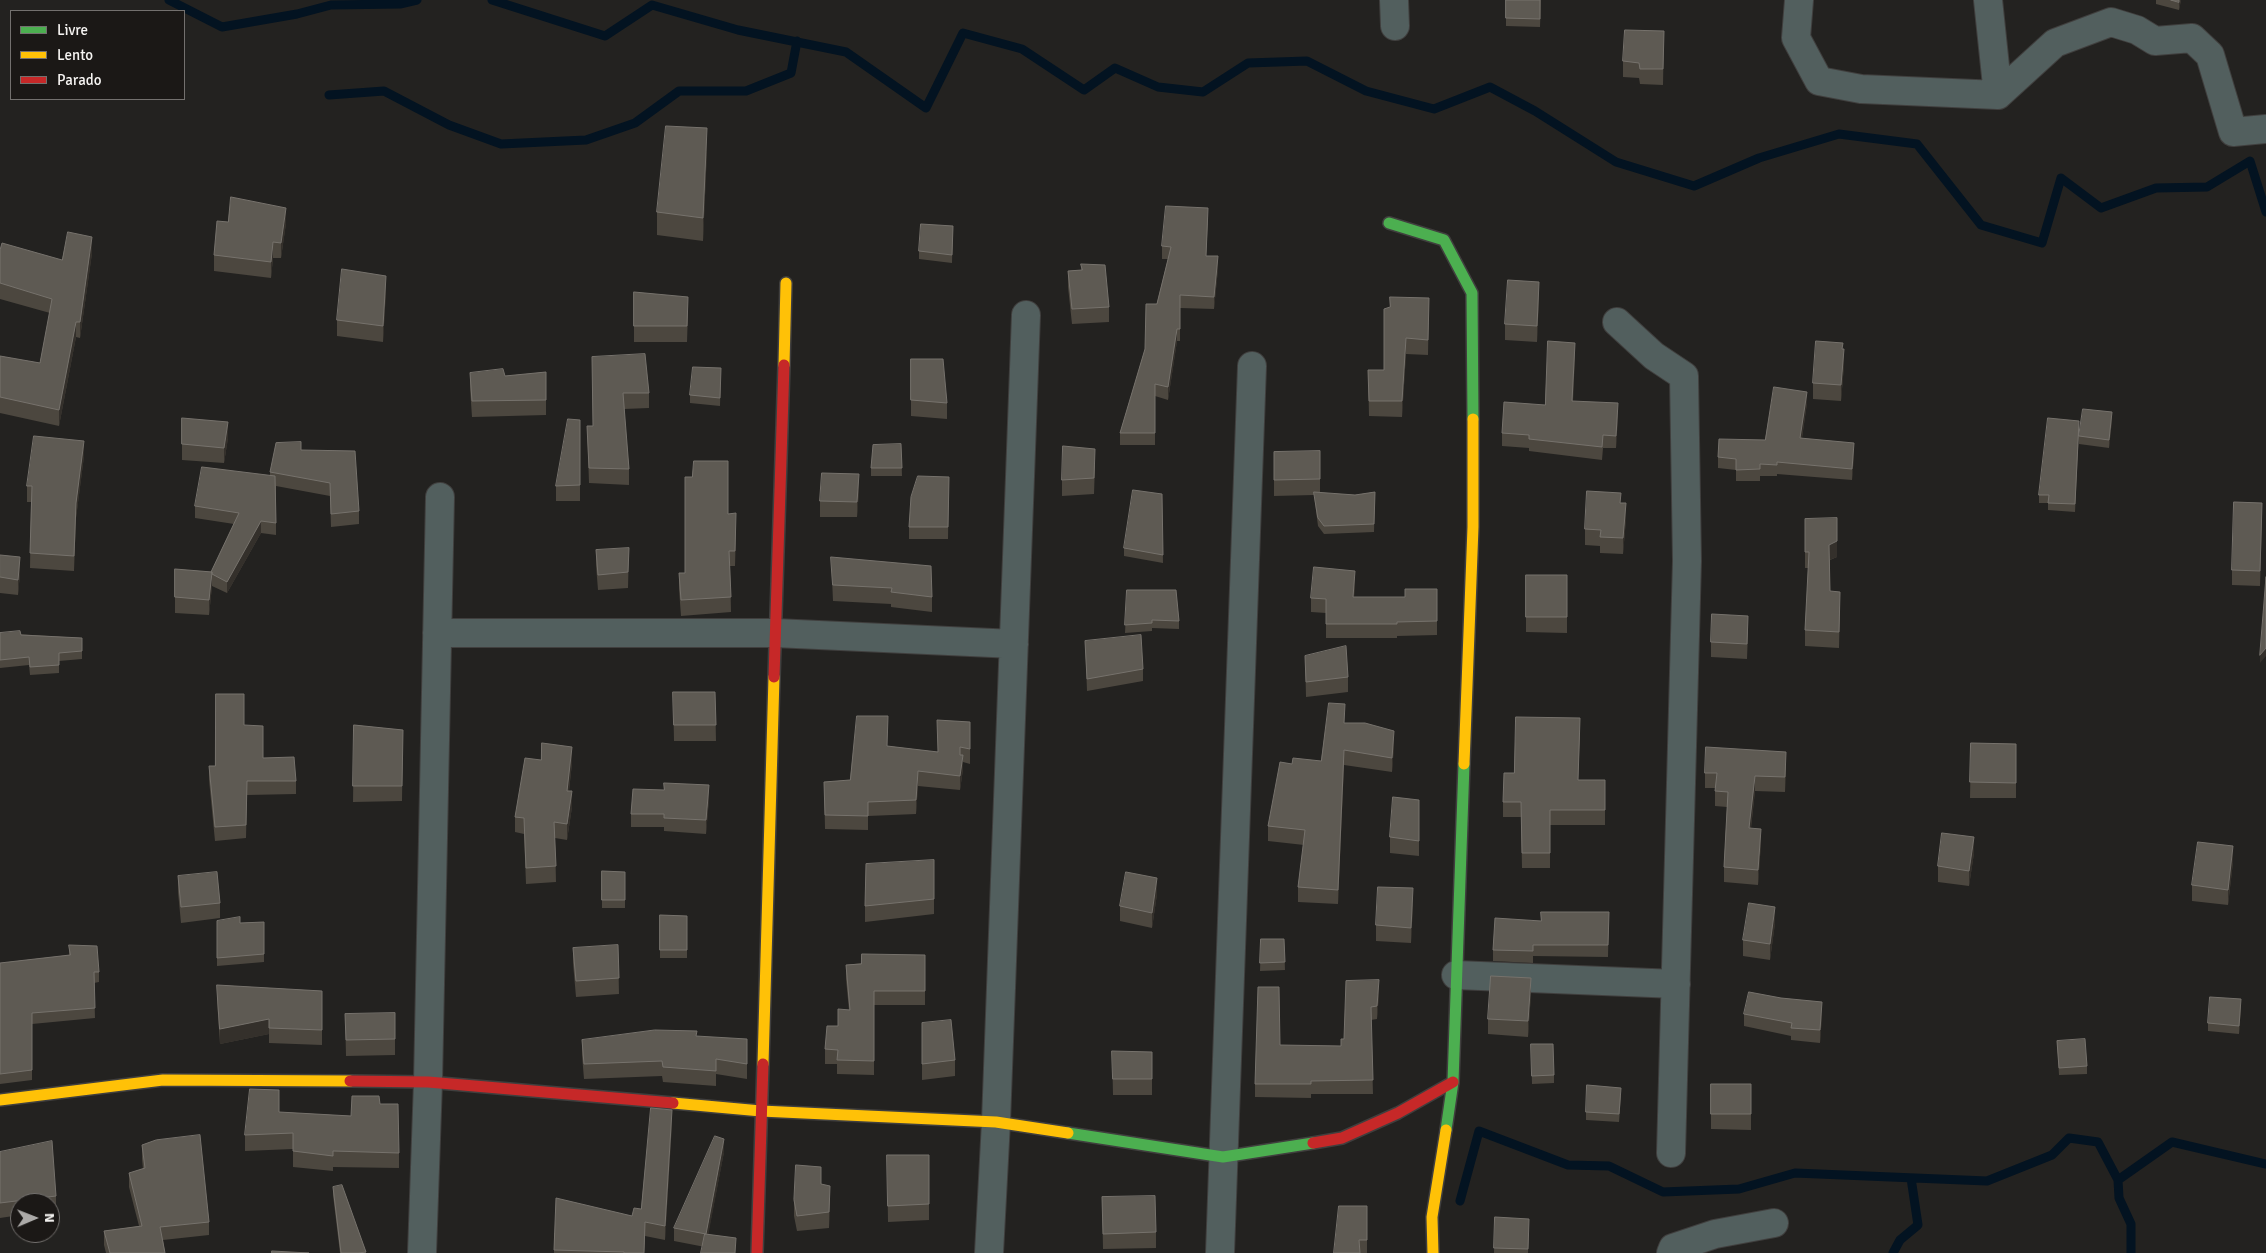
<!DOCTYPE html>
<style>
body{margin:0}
#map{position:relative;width:2266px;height:1253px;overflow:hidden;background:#232220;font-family:Signika,sans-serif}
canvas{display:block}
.legend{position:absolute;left:10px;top:10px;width:175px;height:90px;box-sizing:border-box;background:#1b1816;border:1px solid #73706e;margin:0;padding:6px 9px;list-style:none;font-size:15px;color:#f6f4f2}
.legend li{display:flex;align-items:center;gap:10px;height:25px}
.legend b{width:25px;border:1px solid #73706e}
.north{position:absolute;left:10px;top:1193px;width:50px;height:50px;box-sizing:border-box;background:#1b1816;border:1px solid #73706e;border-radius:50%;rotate:89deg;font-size:14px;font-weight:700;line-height:20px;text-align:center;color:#f6f4f2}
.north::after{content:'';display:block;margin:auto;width:18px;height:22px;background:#acaaa8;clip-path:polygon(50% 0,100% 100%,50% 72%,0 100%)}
</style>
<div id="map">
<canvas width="2266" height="1253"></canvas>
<ul class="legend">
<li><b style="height:6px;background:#4caf50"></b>Livre</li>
<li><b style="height:6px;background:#ffc107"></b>Lento</li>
<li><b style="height:6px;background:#c62828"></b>Parado</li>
</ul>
<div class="north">N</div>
</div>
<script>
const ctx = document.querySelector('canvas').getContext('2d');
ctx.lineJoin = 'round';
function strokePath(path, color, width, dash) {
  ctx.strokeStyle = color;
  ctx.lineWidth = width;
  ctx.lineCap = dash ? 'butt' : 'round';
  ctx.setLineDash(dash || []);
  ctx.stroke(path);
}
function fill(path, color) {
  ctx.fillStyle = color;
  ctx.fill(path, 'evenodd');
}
strokePath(new Path2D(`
 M169,0l53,27 75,-13 34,-9 69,-1 17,-4
 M492,0l113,36 47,-31 86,25 108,22 80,56 37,-75 59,16 62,41 31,-22 43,19 45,5 45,-29 59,-2 59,30 68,18 56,-22 45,24 81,51 78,24 65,-28 80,-24 78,10 64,81 61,18 19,-65 40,30 55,-20 51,-1 43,-26 16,51
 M329,95l55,-4 65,34 52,19 85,-4 49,-17 44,-32h67l45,-18 6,-32
 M2118,1180l1,18 12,26v29
 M1460,1201l19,-70 89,34 41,1 54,26 76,-3 56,-16 192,8 65,-26 17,-17 29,4 20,38 54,-38 94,22
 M1893,1253l7,-13 18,-15 -7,-47`), '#031321', 9);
const street = new Path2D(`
 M1394,0l1,26
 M1799,0l-3,38 23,43 42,8 137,6 57,-52 56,-21 26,8 18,11 37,-3 18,17 23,77 33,-3
 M1988,0l10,95
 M1617,322l37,34 30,20 3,185 -16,592
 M437,633h338l239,11
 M1456,975l220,9
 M422,1253l6,-171 12,-585
 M989,1253l7,-131 30,-807
 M1220,1253l32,-887
 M1671,1253l2,-5 42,-14 59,-11`);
const fast = new Path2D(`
 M1389,223l55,17 28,53 1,126
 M1446,1130l7,-48 11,-318
 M1068,1133l155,24 90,-14`);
const slow = new Path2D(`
 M784,365l2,-82
 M1464,764l9,-237v-108
 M763,1064l11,-387
 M0,1100l163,-20 187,1
 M673,1103l88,8 235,11 72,11
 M1433,1253l-1,-36 14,-87`);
const jam = new Path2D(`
 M774,677l10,-312
 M350,1081l78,1 245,21
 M1313,1143l29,-5 56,-25 55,-31
 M757,1253l6,-189`);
strokePath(street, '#403f3e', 30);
strokePath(fast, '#403f3e', 14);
strokePath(slow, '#403f3e', 14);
strokePath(jam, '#403f3e', 14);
strokePath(street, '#525f5e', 28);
strokePath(fast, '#4caf50', 11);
strokePath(slow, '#ffc107', 11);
strokePath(jam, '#c62828', 11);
fill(new Path2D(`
 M1506,0h35l-1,27 -34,-1z
 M2156,0h25l-2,10 -23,-6z
 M1664,31l-1,54 -23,-1 -1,-6 -16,-1v-16z
 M707,151l-4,90 -46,-6v-23z
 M1208,221l-2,35 12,13 -4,40 -34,-1v33h-3l-9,59 -13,-4v49h-35v-12l25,-84 23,-90h-6v-13z
 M286,223l-5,35h-8l-2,20 -57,-7v-16z
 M953,226l-1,37 -33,-4v-8z
 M0,250l62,10 30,-7 -12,85 -4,-1 -17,89 -59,-13v-57l40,7 10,-50 -50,-14z
 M1081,264l28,43v15l-37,2 -4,-37v-16l13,-1z
 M386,291l-3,51 -46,-6v-16z
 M634,292l54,20 -1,30h-53z
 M1539,297l-2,45 -32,-2v-16z
 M1429,298l-1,57 -22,-1 -4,63 -33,-1 -1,-46h16z
 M1843,349l1,16 -3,36 -28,-2v-16z
 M1575,355l-2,46 45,15 -2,32h-13l-1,12 -73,-9v-3l-27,-2v-13l43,-28z
 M592,357l57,36v15l-25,1 5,60v16l-40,-2 -2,-57h6z
 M911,359l36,44v16l-36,-3z
 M721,368l-1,38 -30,-3v-8z
 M546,372v43l-74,2 -2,-29v-15l35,3z
 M1807,403l-5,35 52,17 -2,25 -75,-6v2h-17v5h-24v-11l-18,-2v-11l47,-17z
 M580,420v81h-24v-15z
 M2112,420l-3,28 -30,-4v-8z
 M2079,429l-4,83 -27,-2v-7h-9v-8z
 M228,438l-4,25 -42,-3v-16z
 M901,444l1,32h-31v-8z
 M301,450l58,61v13l-28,3 -1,-31 -54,-10v49l-15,-2 -34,60 -15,-7 -3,29 -34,-2v-44l36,3 23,-48 -39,-6v-12l75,-31v-3z
 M1320,451v42l35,2 20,-3 -1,40 -50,2 -6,-8 -4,-31 -40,1v-44z
 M84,456l-8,62 -2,53 -44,-3 1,-66h-4v-16z
 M1095,465l-1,29 -32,2v-16z
 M949,477l-1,62h-39v-12z
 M859,490l-2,27h-37v-16z
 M1162,494l1,69 -39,-7v-8z
 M1621,503l5,16 -3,35 -23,-1v-7l-15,-1v-16z
 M728,514l8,15 -1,37h-5l1,46 -50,4 -2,-27v-16h6z
 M1805,519l32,38 -7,3v31l10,16 -1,41 -34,-2v-16l4,-62h-4z
 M2262,519l-2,67 -28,-1v-15z
 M629,548l-1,40 -30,2 -2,-25v-15z
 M0,555l20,18 -2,22 -18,-2z
 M831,557l101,40v15l-41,-5v-3l-58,-3z
 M1526,575h41v58l-41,-1z
 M1355,585l-1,12h51l32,-8v46l-40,1v2h-71v-25l-15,-1v-14z
 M1127,590l52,31v8l-27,-1v3l-27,2z
 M1748,632l-1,27 -36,-2v-15z
 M0,633l82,5v21l-23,2v12l-29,2 -1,-10 -29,3z
 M1085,641l58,28v12l-56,10z
 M1305,656l43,21v15l-42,5z
 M673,692h42l1,49h-42z
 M970,722v42l-7,-2v7l-3,21 -42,-4 -2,28 -48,2v14l-43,-1 -1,-47 26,-2 38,-34 49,6z
 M1345,723l49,23 -2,26 -48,-7 -6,139 -40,-2v-15l6,-42 -36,-4v-15l24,-62 29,-3z
 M244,725l19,33 33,23v13l-49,1 -1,43 -31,3 -6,-61v-14h6z
 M354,725l49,5 -1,71 -49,1z
 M1580,733l-2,47h27v45h-55v43h-28l-1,-51h-18v-15l11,-29z
 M1971,743l45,1v54h-46z
 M572,763l-3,28 3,16 -5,33 -12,-2 1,44 -30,2 -2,-50 -9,-2v-15z
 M1786,767l-1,25 -30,-1 -4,37 10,15 -3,42 -34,-3v-15l3,-60 -12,-1v-18h-10v-15z
 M664,790l45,9 -3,35 -42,-3v-4h-33v-13z
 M1419,800v56l-29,-3v-16z
 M1974,853l-5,33 -31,-4v-16z
 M934,860v54l-69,8v-16z
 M2233,862l-5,43 -36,-4v-16z
 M602,871l23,1v36h-23z
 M178,876l42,27v15l-39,5 -3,-31z
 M1157,894l-5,34 -32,-7v-15z
 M1413,904l-2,39 -35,-2v-16z
 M1609,912l-1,45 -75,-1v7l-40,-2v-11l48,-29z
 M660,915l27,1v42h-27z
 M217,921l23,2 24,-1v40l-47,4z
 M1775,923l-5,37 -27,-4v-16z
 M1261,939h23l1,31 -25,1z
 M69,945l30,27v10l-5,1 1,35 -63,6v56l-32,4v-121l69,-8z
 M618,945l1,49 -43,3 -3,-34v-15z
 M925,955v50h-51v70l-37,-1v-10h-12v-15l13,-23 11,-16 -3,-31v-14z
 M217,985l105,6v54l-53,-2v-9l-49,10 -3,-44z
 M1379,994l-2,25 -6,1 2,74h-62v4l-56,-1v-13l25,-39 61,1 3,-7z
 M1531,994l-3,43 -40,-3v-15z
 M1781,998l41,17 -2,28 -29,-3v-4l-47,-10v-12z
 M2241,1007l-2,27 -31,-3v-8z
 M395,1013v42l-49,1 -1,-42z
 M922,1023l33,37v16l-33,4z
 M697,1036l50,18v25l-31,-5v12l-53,-4 -1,-6 -78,3 -2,-24v-15z
 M2057,1041l30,25v8l-28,1z
 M1531,1044l23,31v8l-22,1z
 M1112,1051l40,16v28h-39z
 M1711,1084h40v46l-40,-1z
 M1621,1096l-2,26 -33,-2v-8z
 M380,1104l19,49v15l-66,-1v4l-40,-4v-18l-48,2v-16l34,-23 72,4z
 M672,1123l-7,117 -20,-4 -1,17h-90v-20l78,-17 9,-7z
 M142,1145l67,77v13l-46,5 2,13h-59l-2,-8v-14l35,-5 -10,-39v-14l14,-4 -1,-10z
 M0,1152l56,44v14l-6,1v-8h-30v12l-20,3z
 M724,1152l-16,82 28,19 -62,-12v-13z
 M887,1155h42v65l-41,2z
 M821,1184l9,17 -1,27 -32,3 -3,-15v-16z
 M333,1187l33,65v1h-26l-7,-58z
 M1102,1197l54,35v16l-53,1z
 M1367,1206v47h-33z
 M1495,1217l34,17 -1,19h-34z`), '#4c473f');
fill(new Path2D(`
 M2179,0h2l-2,10z
 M707,128v23l-4,90v-23z
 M286,208v15l-5,35v-15z
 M92,237v16l-12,85v-16z
 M273,242v16l-2,20v-16z
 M1218,256v13l-4,40v-12z
 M386,276v15l-3,51v-16z
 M1539,282v15l-2,45v-16z
 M76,322v15l-17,89v-16z
 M1177,329v12l-9,59v-13z
 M1406,338v16l-4,63v-16z
 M1575,343v12l-3,59v-13z
 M1844,349v16l-3,36v-16z
 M1807,392v11l-7,47v-12z
 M1618,403v13l-2,32v-12z
 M2112,412v8l-3,28v-8z
 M228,422v16l-4,25v-15z
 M84,441v15l-8,62 -2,53 2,-68z
 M1854,443v12l-2,25v-11z
 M859,474v16l-2,27v-15z
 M1626,503v16l-3,35v-16z
 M736,513v16l-1,37v-15z
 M261,521v12l-34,60v-11z
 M1837,541v16l-8,3v-15z
 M20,557v16l-2,22v-15z
 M1355,571v14l-2,26v-14z
 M212,572v15l-3,28v-15z
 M2266,648v8l-6,7v-8z
 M1394,731v15l-2,26v-14z
 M572,747v16l-5,44v-16z
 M1344,750v15l-6,139v-14z
 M1786,752v15l-1,25v-15z
 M963,755v14l-3,21v-14z
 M918,771v15l-2,28v-14z
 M1755,776v15l-6,52v-15z
 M709,785v14l-3,35v-14z
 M572,791v16l-5,33v-16z
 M1761,829v14l-3,42v-15z
 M1974,837v16l-5,33v-15z
 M2233,846v16l-5,43v-15z
 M1157,878v16l-5,34v-15z
 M1413,888v16l-2,39v-15z
 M1775,907v16l-5,37v-16z
 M1531,978v16l-3,43v-16z
 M1379,980v14l-2,25v-13z
 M2241,999v8l-2,27v-8z
 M1822,1002v13l-2,28v-13z
 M269,1019v15l-49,10v-15z
 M672,1110v13l-7,117v-14z
 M724,1139v13l-18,95v-13z
 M830,1186v15l-1,27v-16z`), '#34302b');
const building = new Path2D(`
 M1506,0h34v19l-34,-1z
 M2171,0h8v2z
 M1625,30l39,1 -1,38h-23l-1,-6 -16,-2z
 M666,126l41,2 -4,90 -46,-6z
 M231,197l55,11 -5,35 -8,-1 -2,20 -57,-7 3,-34 11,1z
 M1166,206l42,2 -2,48h12l-4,41 -34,-2v34h-3l-9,58 -13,-3v49h-35l25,-84 1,-45h11l14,-57 -9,-1z
 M921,224l32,2 -1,29 -33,-4z
 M68,232l24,5 -12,85h-4l-17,88 -59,-13v-41l40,7 12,-64 -52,-16v-33l2,-7 60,17z
 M1081,264l24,1 4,42 -37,2 -4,-38 14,-1z
 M342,269l44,7 -3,50 -46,-6z
 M1508,280l31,2 -2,44 -32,-2z
 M634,292l54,5 -1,29h-53z
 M1390,297l39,1 -1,42 -22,-2 -4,63h-33l-1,-31h16v-61l6,-2z
 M1548,341l27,2 -3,58 46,2 -2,33 -13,-1 -1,12 -73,-8v-4l-27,-2 2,-31 41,3z
 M1816,341l27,2 -1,6h2l-3,36 -28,-2z
 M645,354l4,39h-26l6,76 -40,-1 -2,-42h6l-1,-69z
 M911,359h32l4,44 -36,-3z
 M693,367l28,1 -1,30 -30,-3z
 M503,369l2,7 41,-4v28l-74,1 -2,-28z
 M1774,387l33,5 -7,46 54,5 -2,26 -75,-7v3l-17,-1v5l-24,1v-11l-18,-2 1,-18 46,1z
 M2083,409l29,3 -3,28 -30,-4z
 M182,418l46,4 -4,26 -42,-4z
 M2048,418l31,3 -4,83 -27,-1 1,-8h-10z
 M568,419l12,1v65l-24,1z
 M34,436l50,5 -8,62 -2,53 -44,-3 2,-67h-5z
 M301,442v8l54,1 4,60 -28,3 -1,-31 -60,-11 6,-29z
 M901,444l1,24h-31l2,-23z
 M1063,446l32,3 -1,29 -32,2z
 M1320,451v28l-46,1v-28z
 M694,461h34v53l8,-1 -1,38h-6l2,46 -50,3 -2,-27h6v-96h7z
 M202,467l73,9 1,47 -15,-2 -34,61 -15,-8v-2h-1l28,-59 -44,-7z
 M822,473l37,1 -2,28 -37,-1z
 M918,476l31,1 -1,50h-39l2,-30z
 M1133,490l29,4 1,61 -39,-7z
 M1587,491l34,2 -1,10h6l-3,35 -23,-1 1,-7 -16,-1z
 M1314,492l41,3 20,-3 -1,32 -50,2 -6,-8z
 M2234,502l28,1 -2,68 -28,-1z
 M1837,518v23l-8,4 1,46 10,1 -1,40 -34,-2 4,-78h-4v-33z
 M629,548l-1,24 -30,3 -2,-25z
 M0,555l20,2 -2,23 -18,-3z
 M831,557l100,9 1,31 -41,-5 1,-4 -59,-3z
 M1314,567l41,4 -2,26h52v-8h32v32l-40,1v2h-71v-25l-15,-1z
 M175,569l37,3 -3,28 -34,-3z
 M1526,575h41v42h-41z
 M2266,577v71l-6,7z
 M1127,590h49l3,31 -27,-1v3l-27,2z
 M1712,614l36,2 -1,28 -36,-2z
 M20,631l1,4 61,3v13l-23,2v12l-29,2 -1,-10 -29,3v-27z
 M1141,635l2,34 -56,10 -2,-38z
 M1346,646l2,31 -42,5 -1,-26z
 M673,692h42l1,33h-42z
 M216,694h28v31l19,1v32l31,-1 2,24h-49l-1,44 -31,2 -6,-61h6z
 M1329,703l16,1 -1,19h21l29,8 -2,27 -48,-8 -6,140 -40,-3 7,-57 -37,-4 12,-64 12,2 1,-6 28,3z
 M857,716h31l-1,30 51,6 -1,-32 33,2v27l-10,-2v8h3l-3,21 -42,-5 -2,29 -48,2v14l-43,-1 -1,-33 26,-2z
 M1516,717l64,1 -2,62h27v30h-55v43h-28l-1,-51h-18l1,-29h10z
 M354,725l49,5 -1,56h-49z
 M542,743l30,4 -5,44h5l-5,33 -13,-2 2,44 -30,2 -2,-50 -9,-1 10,-59 16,2z
 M1971,743l45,1v39l-46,-1z
 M1706,747l80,5 -1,25 -30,-1 -6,52 12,1 -3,41 -34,-3 4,-75 -13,-1 2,-18h-12z
 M664,783l45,2 -3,35 -42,-2v-4h-33l2,-25 31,1z
 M1393,797l26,3v41l-29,-4z
 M1942,833l32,4 -5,34 -31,-5z
 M2198,842l35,4 -5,44 -36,-5z
 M934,860v39l-69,7 1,-42z
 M602,871l23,1v28h-23z
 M217,872l3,31 -39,4 -3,-31z
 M1126,872l31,6 -5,35 -32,-7z
 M1378,887l35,1 -2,40 -35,-3z
 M1749,903l26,4 -5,37 -27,-4z
 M1541,912h68l-1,33h-75v6l-40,-1 2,-32 46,3z
 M660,915l27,1v34h-27z
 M240,917v6l24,-1v32l-47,4v-37z
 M1261,939h23l1,23 -25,1z
 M69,945l28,1 2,26h-5l1,36 -63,5v57l-32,4v-111l70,-8z
 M618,945l1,33 -43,3 -3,-33z
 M862,954l63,1v36h-51v70l-37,-1 1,-10 -13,-1 2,-23h11v-17l12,1 -4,-45 15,-1z
 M1491,976l40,2 -3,43 -40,-2z
 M1379,980l-2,26 -6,1 2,73 -62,1v3h-56l3,-97h21l1,58 61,1v-7h3l2,-58z
 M217,985l105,6v39l-53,-2v-9l-49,10z
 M1749,992l32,6 41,4 -2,28 -29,-2 1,-5 -48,-9z
 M2210,997l31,2 -2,27 -31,-3z
 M395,1013v26l-49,1 -1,-26z
 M951,1020l4,40 -33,4v-41z
 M655,1030l42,1 -1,5 51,3v25l-31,-5v12l-53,-4 -1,-6 -78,3 -2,-24z
 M2085,1039l2,27 -28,2 -2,-27z
 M1531,1044h22l1,31 -22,1z
 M1112,1051l40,1v27h-39z
 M1711,1084h40v30h-40z
 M1587,1085l34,3 -2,26 -33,-2z
 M250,1089l29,1v22l72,4 1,-20h27l1,8h18l1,49 -66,-2v5l-40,-5v-18l-48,2z
 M651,1108l21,2 -7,116 -20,-4 -1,31h-20v-1l-70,-2 2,-52 76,18 2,-8 7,1z
 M200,1135l9,87 -49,5 5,26h-55l-6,-22 38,-5 -13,-53 16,-5 -3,-23 14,-5z
 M715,1136l9,3 -18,95 -32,-6z
 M52,1141l4,55 -56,7v-51z
 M887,1155h42v49l-41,2z
 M796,1165l25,2v17l9,2 -1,26 -32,4 -3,-16z
 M342,1185l24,67 -8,1h-17l-8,-66z
 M1155,1196l1,36 -53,2 -1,-37z
 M1339,1206h28v34h-8l1,13h-26z
 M1495,1217l34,2 -1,30 -34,-1z
 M705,1234l31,4 -1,15h-34z
 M272,1251l37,2h-37z`);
fill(building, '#5e5a53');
strokePath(building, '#76726c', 1);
</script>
